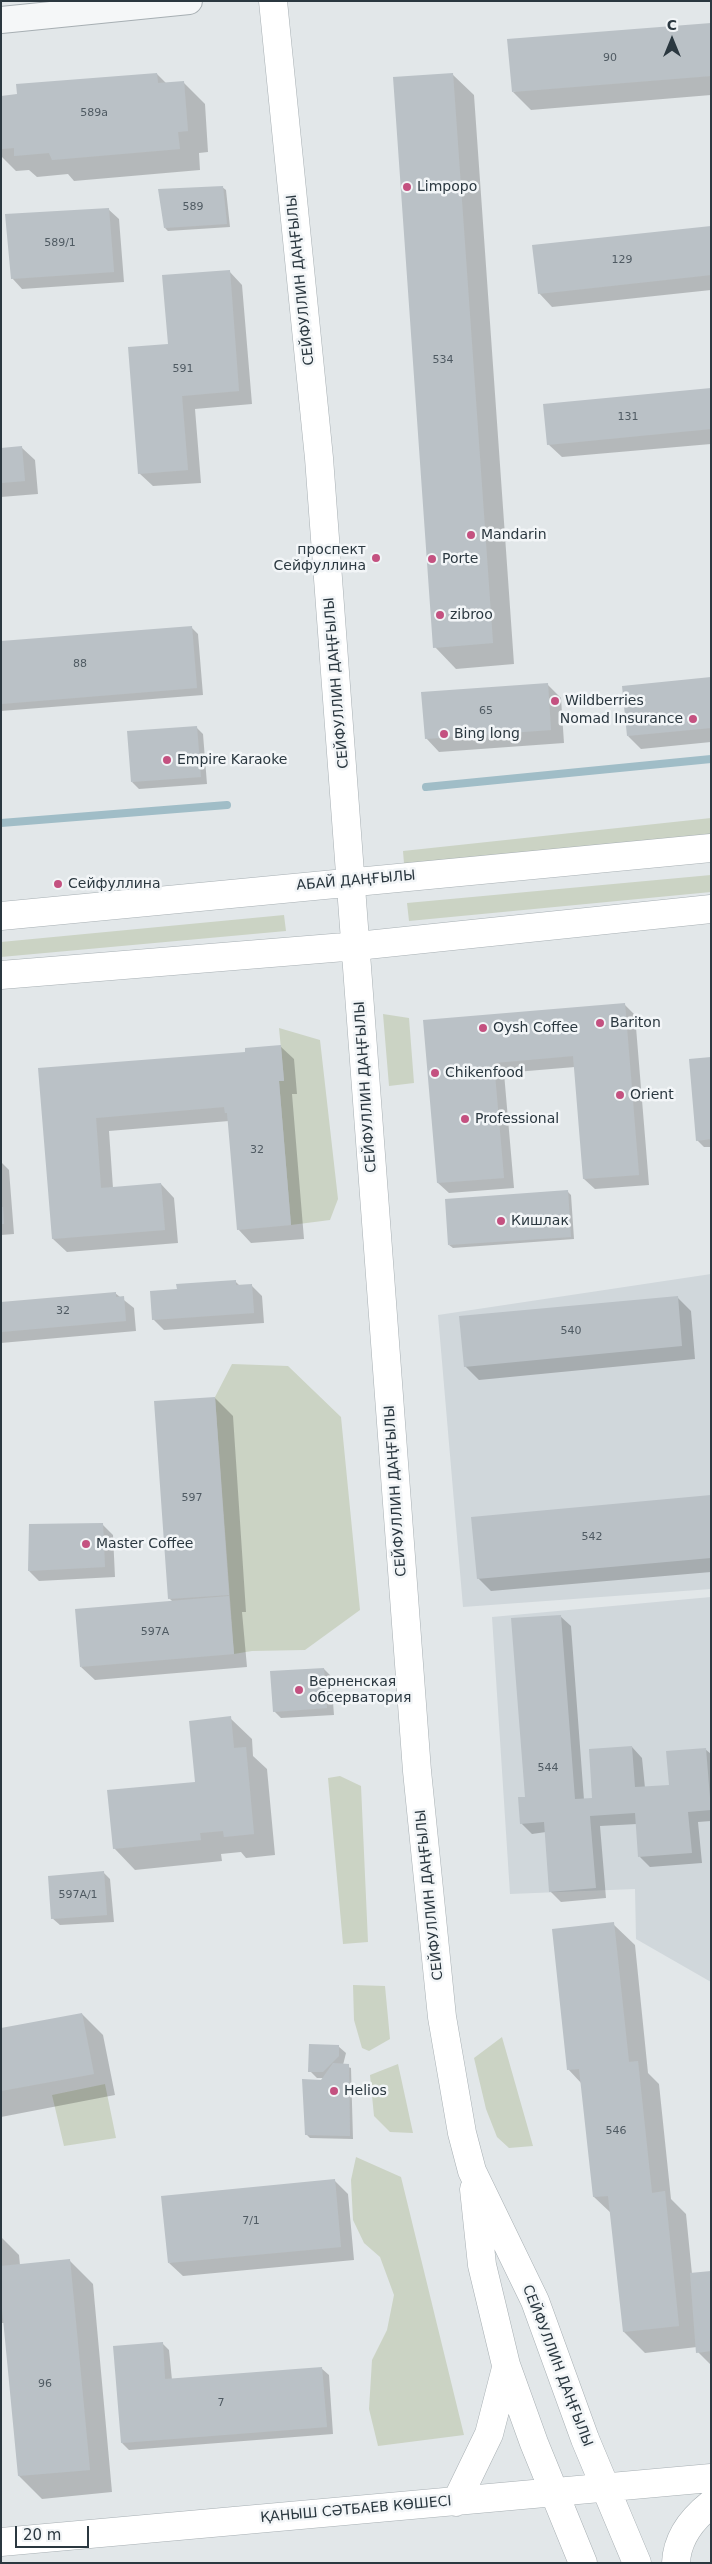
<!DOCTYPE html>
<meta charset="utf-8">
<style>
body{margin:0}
#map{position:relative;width:712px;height:2564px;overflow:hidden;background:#e2e7e9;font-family:"DejaVu Sans",sans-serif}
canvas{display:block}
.frame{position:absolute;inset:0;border:2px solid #2b3840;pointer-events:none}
.north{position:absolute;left:647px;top:15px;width:50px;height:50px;-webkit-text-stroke:4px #f2f5f7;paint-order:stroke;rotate:0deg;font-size:14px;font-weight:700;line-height:20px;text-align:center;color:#2b3840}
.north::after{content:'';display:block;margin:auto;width:18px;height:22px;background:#2b3840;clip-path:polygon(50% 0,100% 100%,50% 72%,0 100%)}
.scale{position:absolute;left:15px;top:2526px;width:74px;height:22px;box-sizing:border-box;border:2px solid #2b3840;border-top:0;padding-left:6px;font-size:15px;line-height:18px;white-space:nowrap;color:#2b3840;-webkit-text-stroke:4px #f2f5f7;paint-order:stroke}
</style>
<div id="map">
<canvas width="712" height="2564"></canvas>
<div class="frame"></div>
<div class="north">С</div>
<div class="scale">20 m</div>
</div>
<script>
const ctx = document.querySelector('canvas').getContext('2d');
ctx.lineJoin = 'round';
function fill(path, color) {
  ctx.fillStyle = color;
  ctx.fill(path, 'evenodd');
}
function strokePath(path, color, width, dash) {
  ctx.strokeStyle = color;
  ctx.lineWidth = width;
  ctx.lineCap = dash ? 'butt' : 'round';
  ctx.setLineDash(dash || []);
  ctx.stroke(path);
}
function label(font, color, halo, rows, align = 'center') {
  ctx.font = font + ' "DejaVu Sans",sans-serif';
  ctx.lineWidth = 5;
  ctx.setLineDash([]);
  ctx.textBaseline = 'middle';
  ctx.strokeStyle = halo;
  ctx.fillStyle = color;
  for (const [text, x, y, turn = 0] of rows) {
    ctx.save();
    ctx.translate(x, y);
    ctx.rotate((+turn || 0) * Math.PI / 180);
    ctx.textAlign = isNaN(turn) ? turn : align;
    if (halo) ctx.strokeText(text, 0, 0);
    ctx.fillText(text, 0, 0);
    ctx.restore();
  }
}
fill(new Path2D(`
 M711,1274v315l-248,18 -25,-292z
 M711,1597v385l-75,-43 -1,-50 -125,5 -18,-277z`), '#d0d7db');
fill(new Path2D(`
 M711,818v30l-306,28 -2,-25z
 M711,875v17l-302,29 -2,-18z
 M284,915l2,16 -285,26v-15z
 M383,1014l26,4 5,65 -25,3z
 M279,1028l41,12 18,159 -8,21 -39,5 -12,-144 5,-1z
 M232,1364l56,2 53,51 19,193 -55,40 -53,1 -18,3 -19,-257z
 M340,1776l21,10 7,156 -25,2 -15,-166z
 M353,1985l32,1 5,53 -21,12 -7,-3 -8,-28z
 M502,2037l31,109 -24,2 -12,-11 -11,-28 -12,-51z
 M398,2064l15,69 -23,-1 -16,-16 -4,-41z
 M105,2084l11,54 -52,8 -12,-51z
 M356,2157l45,20 63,258 -86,11 -9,-37 3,-49 15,-30 7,-35 -14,-38 -16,-14 -11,-23 -2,-40z`), '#cbd3c4');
fill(new Path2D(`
 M711,24v71l-180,15 -18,-18z
 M157,74l9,9 17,-1 22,22 3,48 -9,1 1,17 -126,11 -6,-7 -31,3 -8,-7 -13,1 -15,-15v-59z
 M452,74l22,21 40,569 -58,5 -21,-22z
 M222,187l4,3 4,37 -62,4 -3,-3z
 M108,209l11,10 5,63 -102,7 -10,-11z
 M711,227v63l-159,17 -13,-14z
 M229,271l13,14 10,119 -57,5 6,74 -48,3 -14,-13 30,-128z
 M711,389v55l-149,13 -14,-13z
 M21,447l14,13 3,34 -37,3v-48z
 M191,627l7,7 5,61 -202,16v-69z
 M711,678v64l-70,7 -13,-13z
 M547,684l14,14 3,45 -125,9 -13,-14z
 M196,727l7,7 4,50 -68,5 -7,-7z
 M624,1004l11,11 14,170 -54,4 -11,-10 -9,-112 -71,6 10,115 -65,5 -11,-10 -13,-162z
 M280,1046l14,13 3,35h-5l12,145 -53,4 -13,-14 -9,-108 -120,10 4,57 48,-4 13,14 4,45 -111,9 -14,-13 -14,-169 208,-17z
 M711,1059v88h-7l-7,-7z
 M1,1162l8,8 5,64 -13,1z
 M568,1192l3,3 3,44 -121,9 -4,-3z
 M235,1281l5,5 11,-1 11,11 2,27 -100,7 -11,-11 25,-29z
 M115,1293l19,15 2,23 -135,12v-40z
 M677,1297l14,14 4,48 -216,21 -14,-14z
 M215,1398l18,18 13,196h-4l5,55 -152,13 -14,-13 92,-65 -4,-4z
 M711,1497v75l-220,19 -13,-13z
 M102,1524l11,11 2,42 -76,4 -10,-10z
 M560,1616l11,10 13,174 10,-1 38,-52 10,11 3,30 25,-2 35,-37 6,5v67l-13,1 4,41 -52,4 -10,-10 -3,-33 -37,2 6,72 -45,4 -11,-11 -4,-59 -14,2 -11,-11z
 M324,1669l7,7 3,39 -53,3 -7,-7z
 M230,1718l22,21 1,17 14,13 8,86 -29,3 -5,-6 -20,2 1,7 -87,9 -21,-22 82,-65z
 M103,1872l7,7 4,43 -54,3 -8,-7z
 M613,1924l22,21 13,128 11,11 12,115 15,15 6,60 19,-1v92l-13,-13 -1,-5 -52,6 -21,-21 -12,-118 -18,-17 -12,-113 -14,-15z
 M82,2014l21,21 12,60 -114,22v-88z
 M338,2046l8,7 -3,12 8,3 2,71 -43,-1 -3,-3 17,-57h-7l-7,-7z
 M334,2180l14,14 6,66 -171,16 -14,-13z
 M1,2237l18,18 1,10 50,-4 23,23 19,208 -70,7 -23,-23 -14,-153h-4z
 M162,2343l7,7 3,30 149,-12 8,7 4,59 -204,16 -7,-7z`), '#0003');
strokePath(new Path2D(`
 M426,787l285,-28
 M1,823l226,-18`), '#a0bdc7', 8);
fill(new Path2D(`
 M711,23v53l-199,16 -5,-53z
 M157,73l1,10 26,-2 4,50 -10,1 2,17 -128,11 -3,-7 -35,3v-8l-13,1v-53l16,-2 -1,-10z
 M453,73l40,570 -60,5 -40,-571z
 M223,186l4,38 -63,4 -6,-39z
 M109,208l5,64 -103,7 -6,-65z
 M711,226v49l-173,19 -6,-49z
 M230,270l9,121 -57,5 6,74 -50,4 -10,-127 40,-3 -6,-69z
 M711,388v41l-164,16 -4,-41z
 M22,446l3,35 -24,2v-35z
 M192,626l5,62 -196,16v-63z
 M711,677v51l-84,8 -5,-50z
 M548,683l3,47 -126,9 -4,-47z
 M197,726l4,51 -70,5 -4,-51z
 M625,1003l14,172 -56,4 -10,-123 -79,7 10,115 -67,5 -14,-163z
 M281,1045l3,36h-5l12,144 -54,5 -10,-117h-2l-1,-6 -128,11 5,70 60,-5 4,47 -113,9 -14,-171 207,-16v-4z
 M711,1057v82l-15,2 -7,-82z
 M568,1190l3,47 -123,8 -3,-46z
 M1,1207h2l1,17h-3z
 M236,1280v5l16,-1 2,29 -102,7 -2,-29 27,-2 -1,-5z
 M116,1292v5l8,-1 2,25 -125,11v-30z
 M678,1296l4,50 -218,21 -5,-51z
 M215,1397l14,198 -61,4 -14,-198z
 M711,1495v63l-234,21 -6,-62z
 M103,1523l2,44 -77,4 1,-47z
 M229,1596l5,58 -154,13 -5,-58z
 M561,1615l14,184 17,-1 -3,-49 43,-3 3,41 34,-2 -3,-34 40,-3 5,62 -23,2 4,41 -54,4 -3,-44 -45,3 6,72 -47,4 -5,-70 -24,2 -2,-27h7l-14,-179z
 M324,1668l3,40 -54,4 -3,-41z
 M231,1716l3,32 12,-1 8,87 -30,3 -1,-6 -23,2 1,7 -88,9 -6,-59 88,-8 -6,-61z
 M104,1871l3,44 -56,4 -3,-43z
 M614,1922l15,140 9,-1 14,132 13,-2 14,135 -56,6 -15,-136 -15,1 -14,-128 -12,1 -15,-141z
 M82,2013l12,61 -93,17v-63z
 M309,2044l30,1v11l-16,16h-15z
 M333,2063l16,1 1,72 -45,-1 -3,-56 19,1z
 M335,2179l6,68 -173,16 -7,-67z
 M70,2259l20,211 -72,6 -17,-178v-32z
 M711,2271v80l-15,2 -6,-80z
 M163,2342l2,37 157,-12 5,60 -206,16 -8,-97z`), '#bac1c6');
const tertiary = new Path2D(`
 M1,20l188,-19`);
const secondary = new Path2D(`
 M273,1l46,457 98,1313 25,246 20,116 10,38 63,130 50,138 52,124
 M1,916l710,-68
 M1,975l356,-29 354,-37
 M474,2189l8,76 24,100 28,78 49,120
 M456,2502l33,-68 17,-66
 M1,2542l710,-64
 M676,2563c1,-25 16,-44 35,-59`);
strokePath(tertiary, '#a7afb3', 28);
strokePath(secondary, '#a7afb3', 29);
strokePath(tertiary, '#f5f7f8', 26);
strokePath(secondary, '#fff', 28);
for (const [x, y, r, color] of [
 [407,187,5,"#c45180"],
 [471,535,5,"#c45180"],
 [376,558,5,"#c45180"],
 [432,559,5,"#c45180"],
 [440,615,5,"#c45180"],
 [555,701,5,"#c45180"],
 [693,719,5,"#c45180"],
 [444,734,5,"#c45180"],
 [167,760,5,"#c45180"],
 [58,884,5,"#c45180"],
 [600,1023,5,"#c45180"],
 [483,1028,5,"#c45180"],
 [435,1073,5,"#c45180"],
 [620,1095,5,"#c45180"],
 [465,1119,5,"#c45180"],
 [501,1221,5,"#c45180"],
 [86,1544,5,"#c45180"],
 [299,1690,5,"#c45180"],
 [334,2091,5,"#c45180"]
]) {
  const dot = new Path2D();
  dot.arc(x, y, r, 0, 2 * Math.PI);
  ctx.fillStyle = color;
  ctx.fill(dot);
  strokePath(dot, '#f2f5f7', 2);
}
label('11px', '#4f5a62', null, [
 ["90",610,58],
 ["589а",94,113],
 ["589",193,207],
 ["589/1",60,243],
 ["129",622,260],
 ["534",443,360],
 ["591",183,369],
 ["131",628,417],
 ["88",80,664],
 ["65",486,711],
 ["32",257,1150],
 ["32",63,1311],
 ["540",571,1331],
 ["597",192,1498],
 ["542",592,1537],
 ["597А",155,1632],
 ["544",548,1768],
 ["597А/1",78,1895],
 ["546",616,2131],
 ["7/1",251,2221],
 ["96",45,2384],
 ["7",221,2403]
]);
label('14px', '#2b3840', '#f2f5f7', [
 ["Limpopo",417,187],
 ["Mandarin",481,535],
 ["проспект",366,550,"right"],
 ["Сейфуллина",366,566,"right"],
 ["Porte",442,559],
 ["zibroo",450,615],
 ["Wildberries",565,701],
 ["Nomad Insurance",683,719,"right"],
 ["Bing long",454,734],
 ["Empire Karaoke",177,760],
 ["Сейфуллина",68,884],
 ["Bariton",610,1023],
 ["Oysh Coffee",493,1028],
 ["Chikenfood",445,1073],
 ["Orient",630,1095],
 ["Professional",475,1119],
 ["Кишлак",511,1221],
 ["Master Coffee",96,1544],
 ["Верненская",309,1682],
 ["обсерватория",309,1698],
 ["Helios",344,2091]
], 'left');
label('14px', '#2b3840', '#f2f5f7', [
 ["СЕЙФУЛЛИН ДАҢҒЫЛЫ",301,280,-96],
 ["СЕЙФУЛЛИН ДАҢҒЫЛЫ",337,683,-95],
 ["АБАЙ ДАҢҒЫЛЫ",356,881,-5],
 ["СЕЙФУЛЛИН ДАҢҒЫЛЫ",366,1087,-94],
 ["СЕЙФУЛЛИН ДАҢҒЫЛЫ",396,1491,-94],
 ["СЕЙФУЛЛИН ДАҢҒЫЛЫ",430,1895,-96],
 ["СЕЙФУЛЛИН ДАҢҒЫЛЫ",557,2366,69],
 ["ҚАНЫШ СӘТБАЕВ КӨШЕСІ",356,2510,-5]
]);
</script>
